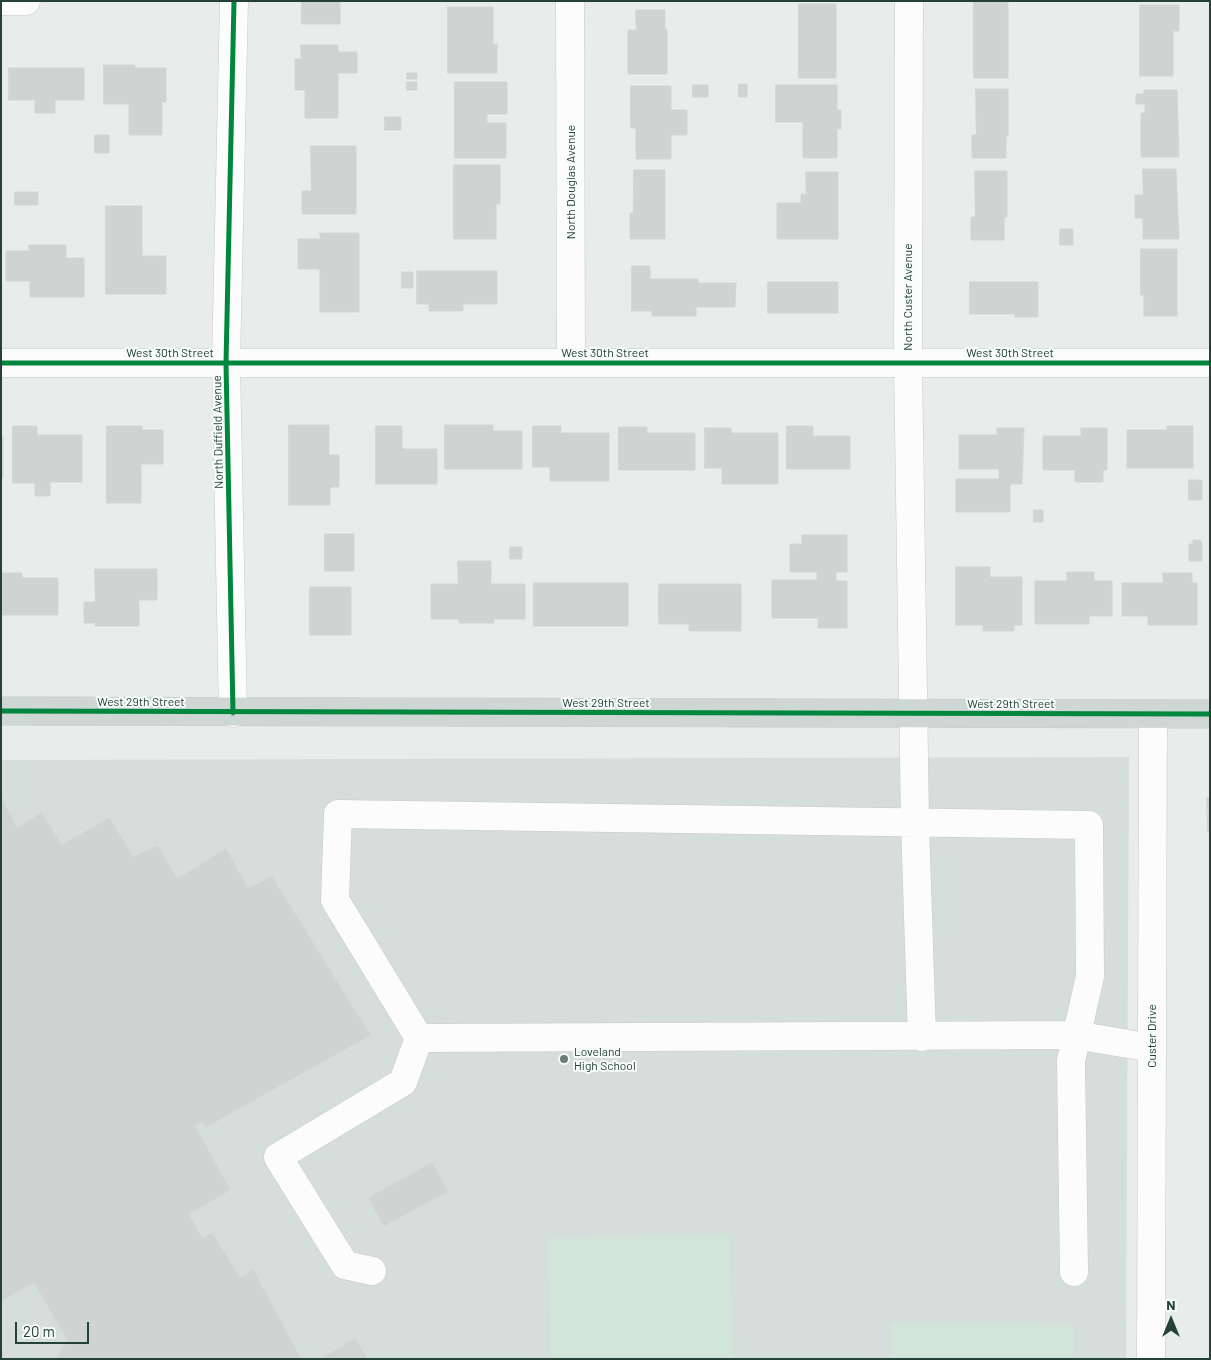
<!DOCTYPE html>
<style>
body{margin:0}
#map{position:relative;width:1211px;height:1360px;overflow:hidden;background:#e8edeb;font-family:Barlow,sans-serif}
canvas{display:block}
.frame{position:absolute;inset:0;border:2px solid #24423a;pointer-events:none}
.north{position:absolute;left:1146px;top:1295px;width:50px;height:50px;-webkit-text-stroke:4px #f7fbf9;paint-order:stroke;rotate:0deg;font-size:14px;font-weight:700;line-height:20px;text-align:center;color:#24423a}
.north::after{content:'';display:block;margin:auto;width:18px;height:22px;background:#24423a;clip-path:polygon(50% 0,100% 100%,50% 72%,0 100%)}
.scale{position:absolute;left:15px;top:1322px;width:74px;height:22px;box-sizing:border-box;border:2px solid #24423a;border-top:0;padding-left:6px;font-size:15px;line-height:18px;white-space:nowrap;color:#24423a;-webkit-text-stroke:4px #f7fbf9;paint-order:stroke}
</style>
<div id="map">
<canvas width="1211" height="1360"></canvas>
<div class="frame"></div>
<div class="north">N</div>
<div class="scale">20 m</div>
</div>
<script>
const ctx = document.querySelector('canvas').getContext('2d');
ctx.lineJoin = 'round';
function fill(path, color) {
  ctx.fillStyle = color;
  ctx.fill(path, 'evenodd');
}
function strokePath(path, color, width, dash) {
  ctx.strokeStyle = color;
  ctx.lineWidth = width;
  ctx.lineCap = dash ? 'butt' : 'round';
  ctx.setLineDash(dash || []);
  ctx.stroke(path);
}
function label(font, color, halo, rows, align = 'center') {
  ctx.font = font + ' Barlow,sans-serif';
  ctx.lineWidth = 4;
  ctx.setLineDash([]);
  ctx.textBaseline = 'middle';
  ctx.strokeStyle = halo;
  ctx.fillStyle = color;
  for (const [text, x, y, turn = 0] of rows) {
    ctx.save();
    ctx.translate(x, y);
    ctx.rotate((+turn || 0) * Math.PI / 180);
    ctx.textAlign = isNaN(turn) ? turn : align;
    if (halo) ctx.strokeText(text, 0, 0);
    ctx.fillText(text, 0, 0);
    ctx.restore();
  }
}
fill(new Path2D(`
 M1129,757l-3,602h-1125v-599z`), '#d6dedb');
fill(new Path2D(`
 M729,1234l4,125h-182l-3,-120z
 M892,1323l182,2 -1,34h-181z`), '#d1e6d8');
const building = new Path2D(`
 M302,1h38v23h-38z
 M974,2h34v76h-34z
 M799,4h37v74h-37z
 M1140,5h39v26h-6v45h-33z
 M448,7h45v37h4v29h-49z
 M636,10h29v19h2v45h-39v-44h8z
 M301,45h37v7h19v21h-19v45h-33v-28h-10v-31h6z
 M104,65h31v3h31v34h-4v33h-33v-31h-25z
 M9,68h75v32h-29v13h-20v-13h-26z
 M407,73h10v6h-10z
 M407,82h10v8h-10z
 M455,82h52v32h-20v9h19v35h-51z
 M739,84h8v13h-8z
 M693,85h15v12h-15z
 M776,85h61v25h4v19h-4v29h-34v-36h-27z
 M631,86h40v24h16v25h-16v24h-35v-31h-5z
 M976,89h32v47h-2v22h-34v-23h4z
 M1144,90h33l2,67h-38v-44h4v-9h-9v-10h8z
 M385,117h16v13h-16z
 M95,135h14v18h-14z
 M311,146h45v68h-54v-23h9z
 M454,165h46v39h-4v35h-42z
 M1143,169h33l3,70h-36v-21h-8v-23h8z
 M634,170h31v69h-35v-26h3z
 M975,171h32v46h-3v23h-33v-23h4z
 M806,172h32v67h-61v-36h24v-9h5z
 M15,192h23v13h-23z
 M106,206h36v50h24v38h-60z
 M1060,229h13v16h-13z
 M320,233h39v79h-39v-43h-22v-30h22z
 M29,245h37v13h18v39h-54v-16h-24v-30h23z
 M1141,249h36v67h-33v-21h-3z
 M632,266h18v13h48v4h38l-1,24h-39v9h-44v-5h-20z
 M417,271h80v33h-34v7h-34v-7h-12z
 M402,272h11v16h-11z
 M768,282h70v31h-70z
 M970,282h68v35h-23v-3h-45z
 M289,425h40v30h10v32h-9v18h-41z
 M445,425h48v6h29v38h-77z
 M13,426h24v9h45v47h-32v14h-15v-13h-22z
 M107,426h35v4h21v34h-22v39h-34z
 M376,426h26v23h35v35h-61z
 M533,426h28v7h48v48h-59v-14h-17z
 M787,426h26v10h37v33h-63z
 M1167,426h26v42h-66v-38h40z
 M619,427h28v6h48v37h-76z
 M705,428h26v5h47v51h-56v-16h-17z
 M997,428h27l-2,56h-12v28h-54v-33h43v-10h-40v-34h38z
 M1081,428h26v42h-4v12h-28v-12h-32v-34h38z
 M1,436h2v42h-2z
 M1189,480h13v20h-13z
 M1034,510h9v12h-9z
 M325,534h29v37h-29z
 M802,535h45v37h-11v9h11v47h-29v-10h-46v-38h45v-8h-27v-28h12z
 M1193,540h7l2,4v17h-13v-17h4z
 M510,547h12v12h-12z
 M458,561h33v23h34v35h-31v4h-35v-4h-28v-35h27z
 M956,567h34v10h32v48h-8v6h-31v-6h-27z
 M95,569h62v31h-18v26h-44v-3h-11v-21h11z
 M1067,572h27v9h18v35h-23v8h-54v-43h32z
 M1,573h21v5h36v37h-57z
 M1163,573h29v10h5v42h-49v-9h-26v-33h41z
 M534,583h94v43h-94z
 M659,584h82v47h-52v-7h-30z
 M310,587h41v48h-41z
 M1,797l16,31 24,-15 21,32 47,-27 24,39 25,-11 19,33 49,-30 22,40 24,-12 98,158 -164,92 -5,-5 -6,4 35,64 -42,24 15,25 9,-6 28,45 13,-8 48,89h-245l12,-19 -34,-58 -33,19z
 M1207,798h3v34h-2z
 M432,1163l16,28 -64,35 -15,-28z
 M355,1339l12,20h-46z`);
fill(building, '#cfd4d2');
strokePath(building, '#d1d6d4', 1);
const minor = new Path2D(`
 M1,1h25
 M570,1l1,362
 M909,1l-1,362 7,461 7,213
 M1,363h1209
 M233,713l-7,-350 8,-362
 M372,1271l-27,-6 -67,-108 125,-75 16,-44
 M1074,1272l-3,-211 19,-85 -1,-151 -751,-11 -3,86 84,138 656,-3 77,13
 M1151,1359l2,-645`);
const major = new Path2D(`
 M1,711l1209,3`);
strokePath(minor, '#c5cac8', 29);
strokePath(major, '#c3ccc9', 29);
strokePath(minor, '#fcfcfc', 28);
strokePath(major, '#cfd7d5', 28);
strokePath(new Path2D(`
 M1,363h1209
 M1,711l1209,3
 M233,713l-7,-350 8,-362`), '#00873e', 5);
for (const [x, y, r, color] of [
 [564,1059,5,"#697e78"]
]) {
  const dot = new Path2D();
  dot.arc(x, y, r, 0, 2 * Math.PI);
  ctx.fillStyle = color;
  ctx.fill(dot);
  strokePath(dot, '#f7fbf9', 2);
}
label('12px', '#24423a', '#f7fbf9', [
 ["North Douglas Avenue",571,182,-90],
 ["North Custer Avenue",908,297,-90],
 ["West 30th Street",170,353],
 ["West 30th Street",605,353],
 ["West 30th Street",1010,353],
 ["North Duffield Avenue",218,432,-91],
 ["West 29th Street",141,702],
 ["West 29th Street",606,703],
 ["West 29th Street",1011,704],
 ["Custer Drive",1152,1036,-90]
]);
label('12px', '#24423a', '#f7fbf9', [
 ["Loveland",574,1052],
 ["High School",574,1066]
], 'left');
</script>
